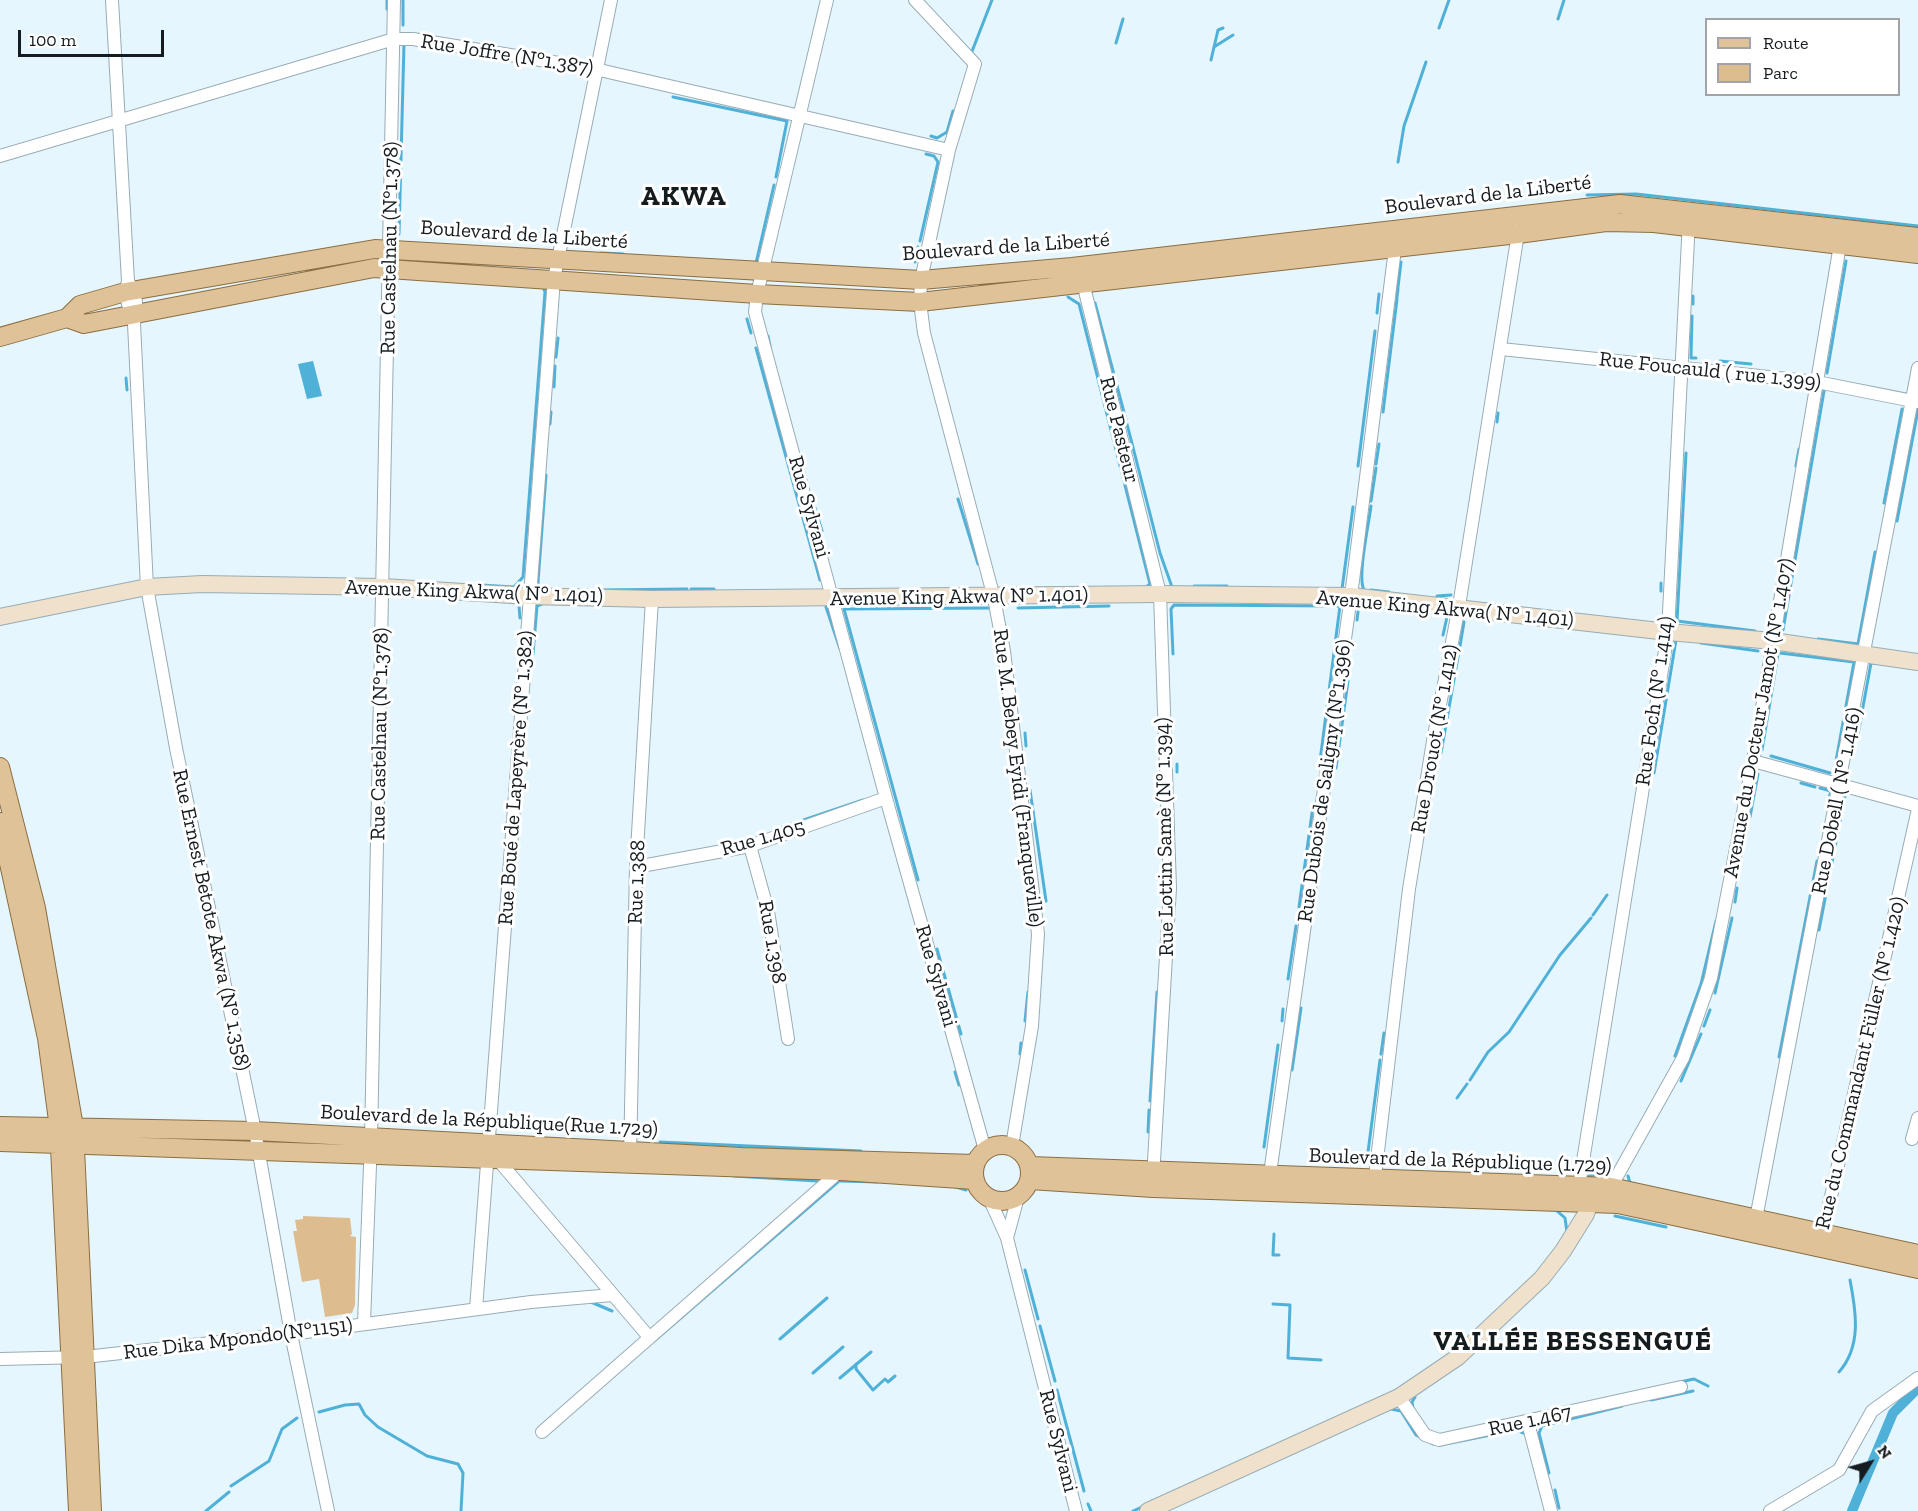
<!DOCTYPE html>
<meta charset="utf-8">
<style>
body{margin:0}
#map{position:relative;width:1918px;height:1511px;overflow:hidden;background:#e6f6fe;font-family:"Zilla Slab",serif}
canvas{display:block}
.legend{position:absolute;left:1705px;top:18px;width:195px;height:78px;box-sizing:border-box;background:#fff;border:2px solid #a1a4a6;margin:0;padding:8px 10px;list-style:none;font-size:18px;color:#151c20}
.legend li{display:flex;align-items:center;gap:12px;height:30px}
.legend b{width:30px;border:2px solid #a1a4a6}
.north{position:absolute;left:1840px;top:1433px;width:60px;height:60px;-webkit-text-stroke:4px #fff;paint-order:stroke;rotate:53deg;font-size:16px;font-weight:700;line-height:24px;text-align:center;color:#151c20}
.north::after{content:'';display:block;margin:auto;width:21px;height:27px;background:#151c20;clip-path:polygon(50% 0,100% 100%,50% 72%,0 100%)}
.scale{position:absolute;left:18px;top:30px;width:146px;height:27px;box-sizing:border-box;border:3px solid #151c20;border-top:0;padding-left:8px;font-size:18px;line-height:21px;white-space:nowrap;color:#151c20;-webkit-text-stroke:4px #fff;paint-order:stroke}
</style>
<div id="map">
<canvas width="1918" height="1511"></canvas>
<ul class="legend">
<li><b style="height:8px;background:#dfc298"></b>Route</li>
<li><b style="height:16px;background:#ddbd8f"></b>Parc</li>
</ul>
<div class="north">N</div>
<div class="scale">100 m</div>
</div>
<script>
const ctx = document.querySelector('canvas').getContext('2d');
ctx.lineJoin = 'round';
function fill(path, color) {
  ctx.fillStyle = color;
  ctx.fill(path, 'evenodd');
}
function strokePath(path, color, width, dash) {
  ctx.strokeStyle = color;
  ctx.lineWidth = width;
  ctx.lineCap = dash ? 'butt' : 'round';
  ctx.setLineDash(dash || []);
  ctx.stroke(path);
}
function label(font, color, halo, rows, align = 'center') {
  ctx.font = font + ' "Zilla Slab",serif';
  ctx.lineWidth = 6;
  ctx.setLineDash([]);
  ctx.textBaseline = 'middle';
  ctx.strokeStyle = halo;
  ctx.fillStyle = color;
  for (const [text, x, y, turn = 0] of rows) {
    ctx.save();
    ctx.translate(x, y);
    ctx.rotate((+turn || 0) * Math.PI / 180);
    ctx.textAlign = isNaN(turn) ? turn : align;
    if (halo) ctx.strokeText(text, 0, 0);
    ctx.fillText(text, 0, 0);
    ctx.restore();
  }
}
fill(new Path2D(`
 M303,1216l47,2 2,16 -2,2 6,1 -1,68 -3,8 -27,4 -6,-38 -17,3 -9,-51h4l-2,-11 8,-1z`), '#ddbd8f');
fill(new Path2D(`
 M313,361l9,35 -15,3 -9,-35z`), '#50b1d8');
strokePath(new Path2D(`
 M387,9v-9
 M1558,19l6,-19
 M403,25v-25
 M1439,28l10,-28
 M1116,43l7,-24
 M1214,47l19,-12
 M971,54l21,-54
 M1211,60l7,-30 5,-2
 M673,97l114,24 -11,56
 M931,136l6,2 10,-6 6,-21
 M1398,162l6,-36 22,-64
 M1587,195l49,-1 282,32
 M399,234l5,-190
 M920,241l18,-79 -4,-6 -8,-2
 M601,253l22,1
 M915,262l3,-15
 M756,263l18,-78
 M1398,287l3,-25
 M1068,297l11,7 71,280 -4,3
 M1397,297l1,-8
 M1095,303l31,117
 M1693,304v-8
 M1377,313l2,-19
 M1692,316l-1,42h5
 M747,319l4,14
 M768,336l2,10
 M756,348l64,232
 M556,357l2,-19
 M1720,361l31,3
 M1827,373l19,-112
 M1689,375l31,3
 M126,378l1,12
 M554,387l1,-21
 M1383,412l14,-113
 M1497,422l1,-9
 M550,424l1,-12
 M1127,424l33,129 12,34
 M1686,453l-9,168 78,10
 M1376,464l3,-20
 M1358,466l17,-135
 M1796,466l3,-17
 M958,499l20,65
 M1371,501l5,-33
 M1884,503l18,-94
 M815,508l7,23
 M1897,521l21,-111
 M481,585l33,2 9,-10 22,-285 -2,-5
 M1194,586h33
 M544,589l-5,-2 -1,-5 8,-107
 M691,589h23
 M1342,589l11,-82
 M599,590l88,-1
 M1364,590c-7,-13 5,-67 7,-84
 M1371,590l18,2
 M1661,591v-8
 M1437,596l14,-1
 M519,606l1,12
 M826,607l14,42
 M1018,608l91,-2
 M1391,610l29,2
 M1357,620l1,-8
 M1783,630l41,-239
 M1443,635l4,-18
 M1818,639l40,5 17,-92
 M1701,643l57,8
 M1460,646l4,-24
 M1780,653l74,9 -20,110
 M533,654l4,-48 5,-2
 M1173,654l-2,-45 3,-4 166,1 -20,155
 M1025,733l1,13
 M1858,734l13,-71h4
 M1762,750l16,-96
 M1441,753l18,-102
 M1771,756l59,17
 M1177,764v8
 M1336,768l12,-87
 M1654,773l22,-133
 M1801,783l14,4
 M1820,788l11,3 -2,7
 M1030,790l16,111
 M1750,817l8,-43
 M774,830l89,-30
 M1163,868l1,28
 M918,880l-74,-271 146,-1
 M1735,902l2,-14
 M1299,907l14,-101
 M1593,915l14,-20
 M1819,930l26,-135
 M937,949l24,85
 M1288,979l8,-53
 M1715,993l17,-75
 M1025,1021l3,-29
 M1282,1021l1,-12
 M1704,1026l6,-16
 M1020,1054l1,-11
 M1381,1054l3,-21
 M1675,1056l26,-72 15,-63
 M1779,1057l38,-196
 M1292,1070l9,-62
 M955,1072l4,13
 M1470,1080l18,-28 21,-20 51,-77 31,-37
 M1681,1081l20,-47
 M1457,1098l10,-14
 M1150,1101l7,-109
 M1148,1132l1,-22
 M660,1142l201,9
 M1264,1147l14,-102
 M1368,1152l12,-92
 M734,1176l83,5
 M1589,1176l15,-3
 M1628,1176l2,7
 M840,1181l38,1
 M956,1187l10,3
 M1556,1210l9,8 2,14
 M1615,1216l51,11
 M1274,1234l-1,21h6
 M1025,1270l13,49
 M591,1302l21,9
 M1273,1304l17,1 -2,53 33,2
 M1040,1326l15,55
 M780,1339l47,-41
 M654,1341l185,-160
 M856,1364v5l17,21 12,-11 3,3 7,-6
 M1839,1372c23,-26 17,-61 11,-92
 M813,1373l30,-26
 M840,1378l31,-26
 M1680,1382l14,-3 14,7
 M1057,1390l27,101
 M1651,1400l42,-9
 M1413,1408l-1,-6 3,-5
 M1391,1409l10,2 15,24 17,9
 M319,1412l26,-7 14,-1 6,11 13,12 49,29 31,8 5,9 -2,38
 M1440,1445l76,-15 10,4
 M1549,1473l-10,-40 3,-7 80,-20
 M231,1486l38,-25 13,-32 15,-11
 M1555,1490l4,18
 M1088,1504l3,7
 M206,1511l23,-19
 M1133,1511l11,-5`), '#50b1d8', 3);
strokePath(new Path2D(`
 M1852,1511l41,-98 25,-25`), '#50b1d8', 10);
const street = new Path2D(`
 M112,0l16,281 -3,11 7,28
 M827,0l-70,294 -2,18 131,486 99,352
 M915,0l60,64 -26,86 -28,130 -1,22 4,31 70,265 10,53 34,283 -6,92 -20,120
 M0,156l394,-117h19l182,30 354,81
 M1082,279l78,315 10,294 -17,290
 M128,281c9,14 11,27 6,43l13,263 29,161 79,383 36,203 37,177
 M1501,349l316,33 101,20
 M1753,761l165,45
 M750,846l18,65 20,128
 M636,867l114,-21 136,-48
 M1912,1139l6,-21
 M499,1156v5l150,176
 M630,1158l6,-291 16,-268
 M1269,1181l82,-585 45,-355
 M1374,1185l35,-296 24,-148 26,-135 60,-379
 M1579,1186l89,-554 21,-412
 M1611,1187l72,-129 28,-80 42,-217 88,-522
 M1018,1197l-11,41 69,273
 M989,1198l18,40
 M1755,1224l163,-856
 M1821,1241l97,-432
 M476,1309l78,-1030 57,-279
 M364,1323l7,-184 23,-1139
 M0,1359l85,-2 206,-23 240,-32 81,-7
 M1399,1397l26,38 14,5 242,-53
 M1528,1423l23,88
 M542,1432l299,-262
 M1770,1511l69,-41 33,-59 46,-33`);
const secondary = new Path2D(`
 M0,617l147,-30 55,-3 181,3 145,9 124,3 508,-5 191,2 317,36 105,9 145,21
 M1148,1511l251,-114 59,-40 84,-79 21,-27 23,-37 8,-24`);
const primary = new Path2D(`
 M67,318l17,6 290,-56 383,26 163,8 598,-68 88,-12 48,1 264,31
 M0,337l67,-19 13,-13 45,-13 250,-43 546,31 151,-13 548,-63 298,33
 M0,767l36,141 38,219 18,384
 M0,822l47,216 12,90 19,383
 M0,1126l255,5 487,26 233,7
 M0,1142l841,29 134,9
 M974 1173a28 28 0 1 1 56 0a28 28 0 1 1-56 0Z
 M1030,1166l581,21 307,67
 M1030,1180l123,8 465,16 300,65`);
strokePath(street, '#98acb5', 14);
strokePath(secondary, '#98acb5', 18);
strokePath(primary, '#8a6e41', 20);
strokePath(street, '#fff', 12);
strokePath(secondary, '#efe1cb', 16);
strokePath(primary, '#dfc298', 18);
label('21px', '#151c20', '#fff', [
 ["Rue Joffre (N°1.387)",507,55,9],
 ["Boulevard de la Liberté",1488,195,-7],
 ["Boulevard de la Liberté",524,235,4],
 ["Boulevard de la Liberté",1006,247,-4],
 ["Rue Castelnau (N°1.378)",390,248,-89],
 ["Rue Foucauld ( rue 1.399)",1710,371,6],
 ["Rue Pasteur",1119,430,76],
 ["Rue Sylvani",809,507,74],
 ["Avenue King Akwa( N° 1.401)",474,592,2],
 ["Avenue King Akwa( N° 1.401)",959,597,-1],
 ["Avenue King Akwa( N° 1.401)",1445,609,5],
 ["Rue Foch (N° 1.414)",1655,701,-82],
 ["Avenue du Docteur Jamot (N° 1.407)",1759,718,-80],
 ["Rue Castelnau (N°1.378)",380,734,-89],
 ["Rue Drouot (N° 1.412)",1435,739,-80],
 ["Rue Boué de Lapeyrère (N° 1.382)",516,778,-86],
 ["Rue M. Bebey Eyidi (Franqueville)",1018,778,83],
 ["Rue Dubois de Saligny (N°1.396)",1325,781,-82],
 ["Rue Dobell ( N° 1.416)",1837,801,-79],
 ["Rue Lottin Samè (N° 1.394)",1165,837,-91],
 ["Rue 1.405",763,838,-16],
 ["Rue 1.388",637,882,-88],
 ["Rue Ernest Betote Akwa (N° 1.358)",211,920,78],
 ["Rue 1.398",772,942,80],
 ["Rue Sylvani",936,976,74],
 ["Rue du Commandant Füller (N° 1.420)",1861,1063,-77],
 ["Boulevard de la République(Rue 1.729)",489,1121,3],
 ["Boulevard de la République (1.729)",1460,1161,2],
 ["Rue Dika Mpondo(N°1151)",238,1339,-7],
 ["Rue 1.467",1530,1421,-12],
 ["Rue Sylvani",1058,1441,76]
]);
ctx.letterSpacing = '1.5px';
label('bold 27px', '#151c20', '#fff', [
 ["AKWA",684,197],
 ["VALLÉE BESSENGUÉ",1573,1342]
]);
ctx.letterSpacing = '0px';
</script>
